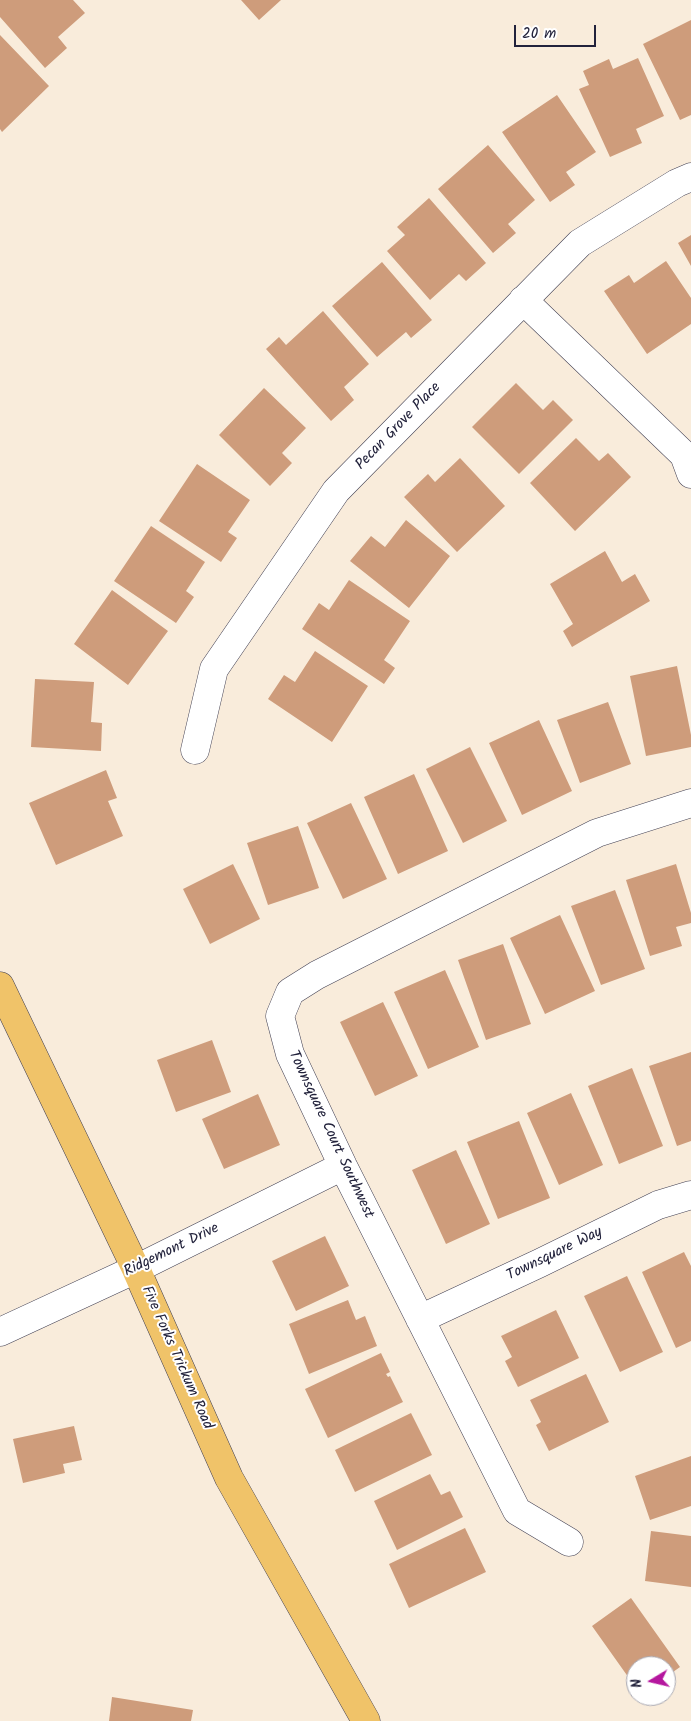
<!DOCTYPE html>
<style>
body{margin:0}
#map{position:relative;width:691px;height:1721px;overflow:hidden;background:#f9ecdb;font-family:Kalam,sans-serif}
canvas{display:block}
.north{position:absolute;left:626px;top:1656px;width:50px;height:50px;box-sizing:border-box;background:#fff;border:1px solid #a7a7b1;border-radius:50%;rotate:261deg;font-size:14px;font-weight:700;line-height:20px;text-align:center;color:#22223b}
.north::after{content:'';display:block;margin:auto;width:18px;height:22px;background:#b5179e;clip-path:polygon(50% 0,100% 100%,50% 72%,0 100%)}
.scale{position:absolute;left:514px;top:25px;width:82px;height:22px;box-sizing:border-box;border:2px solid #22223b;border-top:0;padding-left:6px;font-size:15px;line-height:18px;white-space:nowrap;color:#22223b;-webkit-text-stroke:4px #fff;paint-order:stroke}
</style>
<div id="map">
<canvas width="691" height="1721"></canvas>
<div class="north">N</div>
<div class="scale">20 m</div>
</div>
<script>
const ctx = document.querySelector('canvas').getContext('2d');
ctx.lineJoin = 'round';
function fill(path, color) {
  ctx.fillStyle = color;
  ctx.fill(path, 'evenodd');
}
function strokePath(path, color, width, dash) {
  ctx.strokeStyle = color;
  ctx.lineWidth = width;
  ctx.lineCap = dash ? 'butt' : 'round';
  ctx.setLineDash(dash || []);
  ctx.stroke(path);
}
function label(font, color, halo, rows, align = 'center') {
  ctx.font = font + ' Kalam,sans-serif';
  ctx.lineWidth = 4;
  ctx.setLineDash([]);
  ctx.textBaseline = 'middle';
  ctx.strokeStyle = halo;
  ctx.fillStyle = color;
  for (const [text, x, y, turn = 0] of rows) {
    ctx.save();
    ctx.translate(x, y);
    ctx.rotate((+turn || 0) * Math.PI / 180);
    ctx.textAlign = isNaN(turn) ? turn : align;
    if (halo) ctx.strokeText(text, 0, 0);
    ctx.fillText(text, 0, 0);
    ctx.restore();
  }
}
fill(new Path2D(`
 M0,0h73l12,13 -27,24 9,11 -22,20 -45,-51z
 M241,0h40l-22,20z
 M691,20v95l-11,5 -37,-76z
 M0,35l49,51 -47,46 -2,-3z
 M638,58l26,58 -28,13 6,14 -32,14 -31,-68 10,-4 -6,-14 26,-12 4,10z
 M557,95l39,57 -30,20 9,13 -25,17 -48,-70z
 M488,145l47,55 -27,24 8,9 -23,20 -55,-64z
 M429,198l57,65 -20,18 -7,-7 -29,26 -43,-49 18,-16 -8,-8z
 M691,235v31l-13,-23z
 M666,261l25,37v26l-44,30 -43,-63 25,-16 5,8z
 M382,262l50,58 -21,18 -5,-6 -29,25 -45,-51z
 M323,311l46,53 -25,23 10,13 -23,21 -65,-72 13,-12 7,8z
 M516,383l27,27 10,-10 20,20 -54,54 -47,-47z
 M264,388l42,40 -24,25 10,10 -22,23 -51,-51z
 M576,438l23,23 9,-8 23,24 -56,54 -45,-48z
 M460,458l45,48 -48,46 -53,-55 24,-23 7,8z
 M197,464l53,36 -22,32 9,6 -16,24 -62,-41z
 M406,520l44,36 -41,52 -59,-47 21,-25 14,11z
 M151,526l54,36 -19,29 8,6 -18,26 -62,-42z
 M605,551l17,31 13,-8 15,27 -78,46 -9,-16 10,-7 -23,-40z
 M349,580l61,41 -26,39 11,8 -11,16 -82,-55 17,-26 10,7z
 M112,590l56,41 -40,54 -54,-41z
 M315,651l53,35 -36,56 -64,-43 16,-24 11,7z
 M677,666l14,69v12l-45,9 -16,-80z
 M35,679l59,3 -3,40 11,1 -1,28 -70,-4z
 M608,702l23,62 -51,19 -23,-63z
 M539,720l33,71 -50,24 -33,-72z
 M470,747l37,74 -44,22 -37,-74z
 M106,770l11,28 -9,3 15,35 -67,29 -27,-62z
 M414,774l34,77 -50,23 -34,-77z
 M351,803l36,76 -44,20 -36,-76z
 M298,826l21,62 -51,17 -21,-62z
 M233,864l27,55 -50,25 -27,-55z
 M676,864l15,49v10l-15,4 6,19 -32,10 -24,-76z
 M615,890l30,79 -44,16 -30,-79z
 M560,915l35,76 -50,23 -35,-76z
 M503,944l28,80 -45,16 -28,-80z
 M445,970l34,77 -51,22 -34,-77z
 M383,1002l35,74 -43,20 -35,-74z
 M212,1040l19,52 -55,20 -19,-52z
 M691,1052v89l-14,5 -28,-80z
 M632,1068l31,78 -44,18 -31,-78z
 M571,1093l32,72 -44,20 -32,-72z
 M258,1094l22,51 -56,24 -22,-50z
 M519,1121l31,77 -52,21 -31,-77z
 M456,1150l34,74 -44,20 -34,-74z
 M325,1236l24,50 -53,25 -24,-50z
 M684,1252l7,14v75l-15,7 -34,-76z
 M627,1276l36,76 -43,20 -36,-76z
 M348,1300l8,20 9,-4 12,30 -68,28 -20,-50z
 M556,1310l23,48 -61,29 -13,-26 7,-4 -11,-21z
 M381,1353l9,19 -4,2 2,3 2,-1 13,26 -75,36 -23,-49z
 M586,1374l23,48 -60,29 -13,-26 5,-3 -11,-22z
 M411,1413l21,42 -77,37 -20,-42z
 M74,1426l8,34 -19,4 2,9 -42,10 -10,-44z
 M691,1456v50l-41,14 -15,-44z
 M430,1474l11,21 9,-4 13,26 -66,33 -23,-49z
 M465,1528l21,44 -77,36 -20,-44z
 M651,1531l40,5v51l-46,-6z
 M631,1598l49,69 -14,10v-11h-30v22l-44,-62z
 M112,1697l81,13 -2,11h-82z`), '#ce9c7b');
const minor = new Path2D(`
 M523,300l161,155 7,19
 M195,750l19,-81 122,-178 244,-248 97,-60 14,-6
 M420,1319l120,-56 118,-58 33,-10
 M0,1332l136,-63 207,-103
 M569,1542l-52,-31 -174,-345 -53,-112 -10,-38 10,-24 27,-17 280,-142 94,-30`);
const major = new Path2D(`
 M0,986l136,283 93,209 137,243`);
strokePath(minor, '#424053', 29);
strokePath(major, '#424053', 29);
strokePath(minor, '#fff', 28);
strokePath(major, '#f0c369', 28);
label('15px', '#22223b', '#fff', [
 ["Pecan Grove Place",399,427,-46],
 ["Townsquare Court Southwest",330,1135,65],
 ["Ridgemont Drive",172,1251,-26],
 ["Townsquare Way",555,1255,-26],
 ["Five Forks Trickum Road",176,1358,66]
]);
</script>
